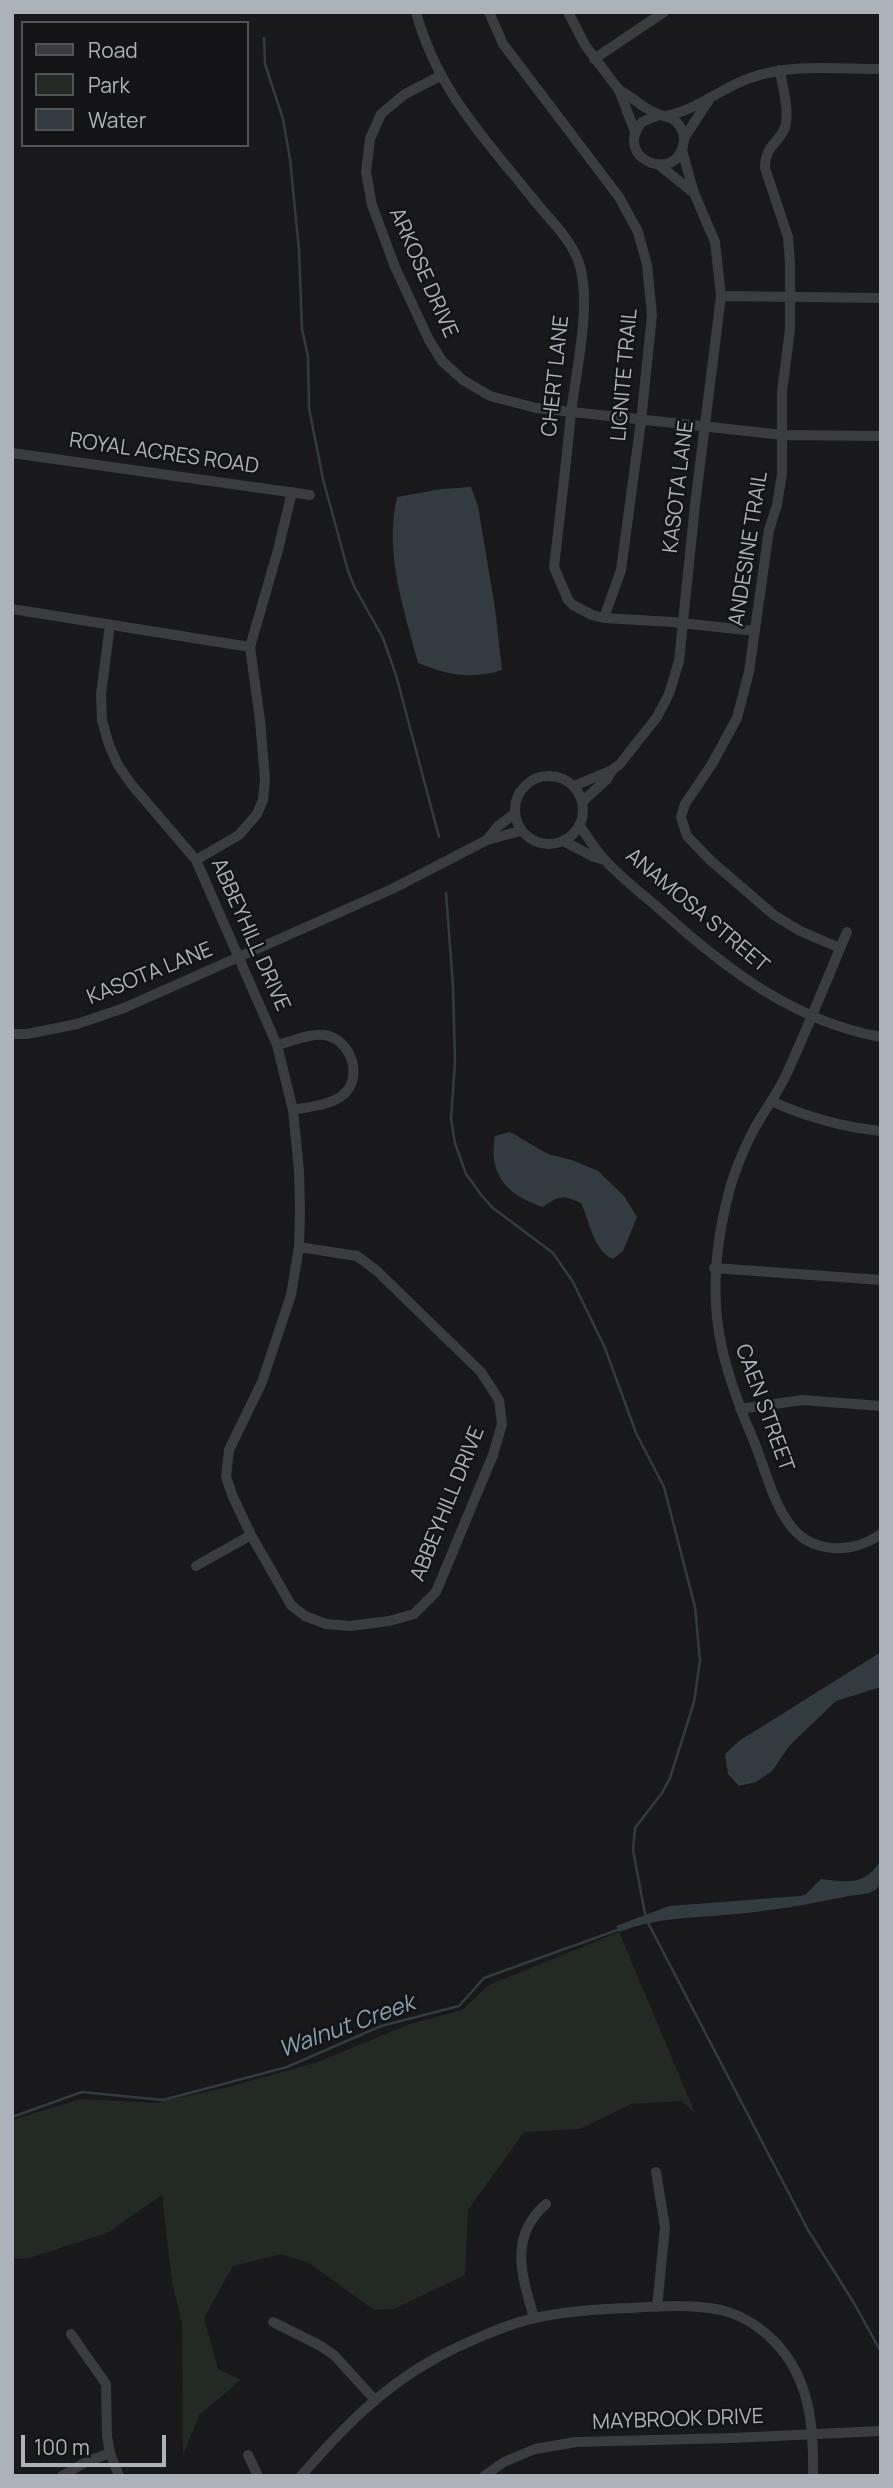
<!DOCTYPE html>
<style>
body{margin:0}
#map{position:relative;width:893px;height:2488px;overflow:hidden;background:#19191b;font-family:Manrope,sans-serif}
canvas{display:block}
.frame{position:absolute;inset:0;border:14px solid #acb2b9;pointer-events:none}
.legend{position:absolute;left:21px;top:21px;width:228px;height:126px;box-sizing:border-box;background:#141416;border:2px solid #515357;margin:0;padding:9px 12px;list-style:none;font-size:21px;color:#acb2b9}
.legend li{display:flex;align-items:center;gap:14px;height:35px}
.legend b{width:35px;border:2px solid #515357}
.scale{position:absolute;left:21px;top:2435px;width:145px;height:32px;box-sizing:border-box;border:4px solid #acb2b9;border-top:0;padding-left:9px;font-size:21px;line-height:24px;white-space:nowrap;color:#acb2b9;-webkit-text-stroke:5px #141416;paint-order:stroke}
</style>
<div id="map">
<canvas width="893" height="2488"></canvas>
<div class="frame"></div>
<ul class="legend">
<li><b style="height:9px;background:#3a3c3f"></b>Road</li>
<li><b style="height:19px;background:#232a23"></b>Park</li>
<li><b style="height:19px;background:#313b40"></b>Water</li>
</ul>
<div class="scale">100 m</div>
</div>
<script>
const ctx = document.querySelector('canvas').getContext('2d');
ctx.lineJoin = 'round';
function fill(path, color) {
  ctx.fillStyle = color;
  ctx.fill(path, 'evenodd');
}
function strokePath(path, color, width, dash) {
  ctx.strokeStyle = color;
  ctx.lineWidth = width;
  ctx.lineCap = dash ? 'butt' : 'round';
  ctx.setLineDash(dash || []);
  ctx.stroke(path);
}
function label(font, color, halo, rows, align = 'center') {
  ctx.font = font + ' Manrope,sans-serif';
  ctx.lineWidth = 5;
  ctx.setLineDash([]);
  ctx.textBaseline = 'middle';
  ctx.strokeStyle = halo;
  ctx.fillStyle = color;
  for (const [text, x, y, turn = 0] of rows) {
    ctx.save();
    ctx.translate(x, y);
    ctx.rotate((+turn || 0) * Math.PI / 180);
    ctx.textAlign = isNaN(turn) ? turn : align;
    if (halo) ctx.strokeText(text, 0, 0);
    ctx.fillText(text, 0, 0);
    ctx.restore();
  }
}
fill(new Path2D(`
 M619,1932l76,181 -14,-12 -50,3 -51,25 -56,3 -56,78 -3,65 -71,34 -20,1 -65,-47 -28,-9 -48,12 -29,52 14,51 23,11 -42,35 -16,40 -1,-132 -10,-41 -10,-87 -55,38 -78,25 -17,1v-139l69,-21 75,4 72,-16 90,-25 92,-38 52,-14 27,-25z`), '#232a23');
fill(new Path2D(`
 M471,487l7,19 17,102 7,62c-32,10 -54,5 -84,-7 -14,-54 -34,-110 -21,-166l45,-8z
 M510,1132l38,22 24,6 26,11 26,25 13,21 -14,34 -10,8c-20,-8 -23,-38 -32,-56 -18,-8 -22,-8 -38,4 -37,-12 -55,-33 -48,-71z
 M881,1652v35l-45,14 -46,44 -18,26 -16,11 -17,4 -11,-12 -3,-20 14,-13z
 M881,1860c0,9 3,24 -6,30 -9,6 -21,4 -31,7 -39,8 -79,15 -119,18 -38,3 -69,3 -106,17l-3,-6 53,-20 131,-10 5,-1 16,-16c27,3 44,7 60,-19z`), '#313b40');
strokePath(new Path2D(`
 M264,38l1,26 18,55 7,40 9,91 3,79 6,28 1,51 14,71 25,92 7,17 28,50 13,37 43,162
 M446,893l7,93 2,76 -4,57 4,24 11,31 16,22 11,12 60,45 20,29 32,66 31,85 28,54 31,120 5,54 -6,41 -24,76 -8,15 -27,35 -2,22 13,69 162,311 46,73 27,49
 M12,2117l70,-25 81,8 124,-33 94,-41 78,-20 25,-28 136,-49`), '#313b40', 2.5);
strokePath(new Path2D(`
 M416,12c21,78 69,127 118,188 15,19 35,37 44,60 15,41 -2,110 -7,153 -5,52 -11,103 -17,154l14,33 5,5 19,10 12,3 68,4 83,9
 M489,12l14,32 116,153 19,35 9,33 5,50 -11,106 -20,149 -17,48
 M568,12l17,33 34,45 16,42
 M594,59l70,-47
 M780,70c2,17 10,40 5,57 -5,16 -20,17 -20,41l23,69 2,26v66l-8,63v82l-5,31 -8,25 -20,142 -12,46 -25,46 -27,40 -4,13 6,19 23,24 64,55 26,16 40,17
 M440,76l-35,18 -24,20 -11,25 -4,33 6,33 23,62 34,73 13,21 21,19 27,16 46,12 247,27 98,1
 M619,90c14,7 26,21 42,25 7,2 13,3 18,10 5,6 6,14 4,21 -9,38 -71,11 -41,-24l17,-7
 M666,116c31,-6 55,-28 84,-38 42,-15 87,-9 131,-9
 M684,138l25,-38
 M659,165l35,28
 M721,296l160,2
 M12,453l298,42
 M12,609l238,38
 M110,625l-9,69 1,26 7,25 9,20 14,20 64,75 81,185 16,65 6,61 1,39 -1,37 -8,48 -29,87 -33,68 -3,27 7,20 18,38 40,70 14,11 21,8 24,2 39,-5 25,-7 22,-22 57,-137 9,-31 -3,-24 -18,-28 -104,-101 -20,-15 -58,-9
 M515 810a34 34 0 1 1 68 0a34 34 0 1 1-68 0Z
 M574,786l38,-16 8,-6 37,-47 12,-23 10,-33 16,-156 26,-209 -6,-54 -21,-49 -12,-43
 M582,802l25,-23 5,-9
 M579,825c8,11 16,24 25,34 18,20 41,37 60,54 63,57 132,109 217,124
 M487,840l10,-13 17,-13
 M565,842l29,15 11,3
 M196,860l43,-25 18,-21 6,-14 2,-21 -5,-59 -10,-73 28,-97 14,-58
 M847,932c-20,47 -39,95 -60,141 -7,16 -18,31 -27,46 -8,13 -15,28 -21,43 -8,19 -13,40 -17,61 -16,83 -2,139 31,216 11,26 19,61 35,83 21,32 63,33 93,12
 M12,1034h15l50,-10 47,-16 268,-119 95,-49 33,-9
 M277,1045c14,-3 32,-12 47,-10 26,3 40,41 20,59 -12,11 -35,13 -51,16
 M771,1101c35,16 71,26 110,30
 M714,1268l167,12
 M740,1409l62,-9 79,6
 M196,1566l55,-31
 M656,2172l9,55 -8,80
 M534,2318c-12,-42 -26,-81 12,-114
 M273,2322l46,23 15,10 40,44
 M71,2334l35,50 1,52 3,17 9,23
 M248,2455l10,21
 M62,2476l24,-14 24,-9
 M301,2476c40,-46 81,-89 135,-118 24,-13 73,-35 99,-40 31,-7 64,-9 95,-10 30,-2 62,-4 91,2 21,5 38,16 54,32 35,37 39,84 38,134
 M484,2476l20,-14 31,-13 41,-7 156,-4 149,-7`), '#3a3c3f', 10);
label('21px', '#acb2b9', '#141416', [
 ["ARKOSE DRIVE",423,273,66],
 ["LIGNITE TRAIL",625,375,-85],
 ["CHERT LANE",556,376,-84],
 ["ROYAL ACRES ROAD",164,454,8],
 ["KASOTA LANE",679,487,-83],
 ["ANDESINE TRAIL",749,549,-81],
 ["ANAMOSA STREET",697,911,40],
 ["ABBEYHILL DRIVE",250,935,66],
 ["KASOTA LANE",150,974,-22],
 ["CAEN STREET",764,1408,70],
 ["ABBEYHILL DRIVE",448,1504,-68],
 ["MAYBROOK DRIVE",678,2420,-2]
]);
label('italic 23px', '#86a2b1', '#141416', [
 ["Walnut Creek",347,2027,-20]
]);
</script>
